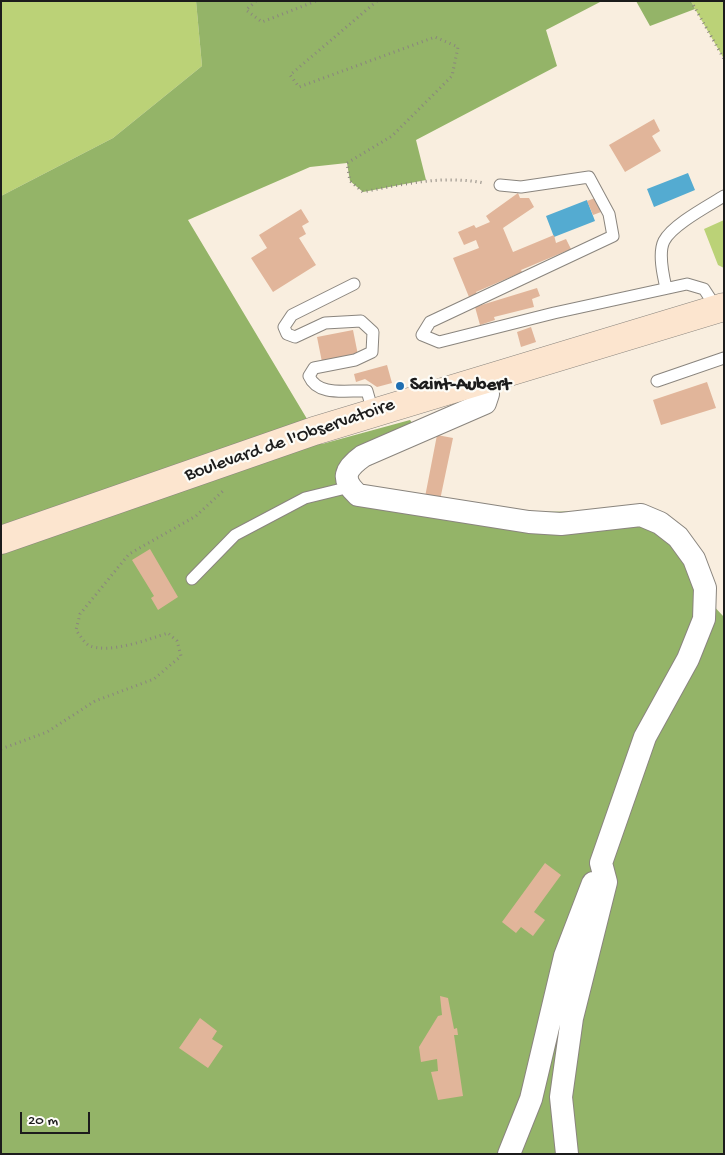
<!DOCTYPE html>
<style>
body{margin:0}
#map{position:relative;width:725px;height:1155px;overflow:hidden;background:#f9eedf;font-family:"Gochi Hand",sans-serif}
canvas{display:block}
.frame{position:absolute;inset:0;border:2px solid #1c1c1c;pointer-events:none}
.scale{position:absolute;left:20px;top:1112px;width:70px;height:22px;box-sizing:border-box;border:2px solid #1c1c1c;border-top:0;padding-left:6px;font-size:15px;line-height:18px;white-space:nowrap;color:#1c1c1c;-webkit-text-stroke:4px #fdfcf7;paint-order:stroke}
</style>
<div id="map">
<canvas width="725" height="1155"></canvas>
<div class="frame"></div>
<div class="scale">20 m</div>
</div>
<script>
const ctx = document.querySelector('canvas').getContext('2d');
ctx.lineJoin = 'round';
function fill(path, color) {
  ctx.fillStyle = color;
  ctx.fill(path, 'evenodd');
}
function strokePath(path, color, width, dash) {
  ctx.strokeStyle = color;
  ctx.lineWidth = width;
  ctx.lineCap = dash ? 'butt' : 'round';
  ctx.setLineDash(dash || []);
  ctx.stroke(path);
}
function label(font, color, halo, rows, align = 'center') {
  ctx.font = font + ' "Gochi Hand",sans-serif';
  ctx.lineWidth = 4.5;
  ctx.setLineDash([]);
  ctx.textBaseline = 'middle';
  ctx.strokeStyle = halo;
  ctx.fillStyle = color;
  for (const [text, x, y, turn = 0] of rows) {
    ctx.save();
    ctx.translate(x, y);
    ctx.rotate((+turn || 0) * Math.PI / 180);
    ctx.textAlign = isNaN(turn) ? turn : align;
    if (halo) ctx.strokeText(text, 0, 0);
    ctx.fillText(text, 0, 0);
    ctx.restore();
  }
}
fill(new Path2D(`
 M1,1h195l6,65 -89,72 -112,58z
 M691,1h33v58l-29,-50z
 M724,220v48l-6,-3 -14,-36z`), '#bbd277');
fill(new Path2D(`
 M196,1h406l-56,29 11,36 -141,74 10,40 -63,12 -13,-11 -3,-18 -37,4 -122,53 134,224 88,-24 6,8 -55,26 -13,37 135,22 162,-3 27,11 37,80 15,16v537h-723v-958l112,-58 89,-72z
 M636,1h55l4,8 -45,17z`), '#94b468');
fill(new Path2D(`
 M688,173l7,17 -41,17 -7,-18z
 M587,200l8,21 -41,16 -8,-21z`), '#54abd1');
fill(new Path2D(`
 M654,119l6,12 -8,5 9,15 -36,21 -16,-27z
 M518,193l2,5h9l5,9 -31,21 10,24 41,-17 2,8 10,-4 5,10 -50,21 1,2 -46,20 1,2 -8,3 -16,-39 26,-10 -3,-8 -12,5 -6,-13 16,-7 2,3 14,-6 -4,-6z
 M595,198l6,14 -8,3 -6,-14z
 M301,209l8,13 -7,4 4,8 -7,4 17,27 -43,27 -22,-34 16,-10 -8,-13z
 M537,288l3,8 -8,3 2,8 -40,10 1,3 -15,5 -5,-18z
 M531,327l5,15 -15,5 -4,-15z
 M353,330l5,25 -36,7 -5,-25z
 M387,365l5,18 -15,4 -12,-8 -9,3 -2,-8z
 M707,382l9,26 -55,17 -8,-25z
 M437,435l16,3 -13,62 -15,-3z
 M150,549l28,48 -20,13 -7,-12 3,-2 -22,-36z
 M545,863l16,12 -27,37 11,8 -12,16 -12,-9 -5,6 -14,-11z
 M440,996l8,2 6,31 3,-1 1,7h-4l9,61 -25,4 -7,-28 7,-1 -1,-12 -16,3 -2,-15 19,-31 4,-1z
 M200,1018l17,13 -5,8 11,7 -15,22 -29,-20z`), '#e1b59a');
const lane = new Path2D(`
 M500,185l21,2 68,-10 20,37 4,22 -183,86 -8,13 17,7 115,-29 133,-29 17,5 13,20
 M354,284l-62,31 -8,12 3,7 8,3 30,-14 36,-2 12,11 -1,20 -17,8 -41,8 -5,8c9,21 38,14 58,15l6,21
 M666,288c-3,-13 -8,-35 -2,-47 8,-16 44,-35 60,-45
 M657,381l67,-23
 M192,579l43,-44 70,-37 45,-11`);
const street = new Path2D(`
 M484,379l4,15 -3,9 -122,53c-18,13 -23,23 -5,39l171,27 32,2 80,-9 19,8 18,14 16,22 11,29 -1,31 -16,40 -43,78 -44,126 5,19 -34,136 -11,79 6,57
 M509,1154l22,-55 34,-143 28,-73`);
const secondary = new Path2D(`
 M1,540l313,-109 410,-124`);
strokePath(lane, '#8a857e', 13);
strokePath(street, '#8a857e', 24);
strokePath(secondary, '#8a857e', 29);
strokePath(new Path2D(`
 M256,1l-10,9 16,12 54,-21
 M377,1l-87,74 9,12 136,-50 23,10 -6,29 -60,60 -45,27 3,18 13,11c41,-8 80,-17 121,-9
 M691,1l33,58
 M1,749l46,-17 48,-31 59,-22 27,-23 -4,-15 -9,-8c-19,6 -60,22 -80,12 -4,-3 -9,-11 -12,-15l4,-16 49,-60 67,-38 27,-25`), '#8a857e', 3, [1, 4]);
strokePath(lane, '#fff', 11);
strokePath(street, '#fff', 22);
strokePath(secondary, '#fce5cf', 28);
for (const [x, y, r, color] of [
 [400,386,5,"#1f6fb2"]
]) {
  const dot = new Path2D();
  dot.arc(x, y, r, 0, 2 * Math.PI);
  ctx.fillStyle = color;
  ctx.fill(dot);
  strokePath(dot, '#fdfcf7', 2);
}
label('bold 19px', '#1c1c1c', '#fdfcf7', [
 ["Saint-Aubert",410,386]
], 'left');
label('19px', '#1c1c1c', '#fdfcf7', [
 ["Boulevard de l'Observatoire",290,441,-19]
]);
</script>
